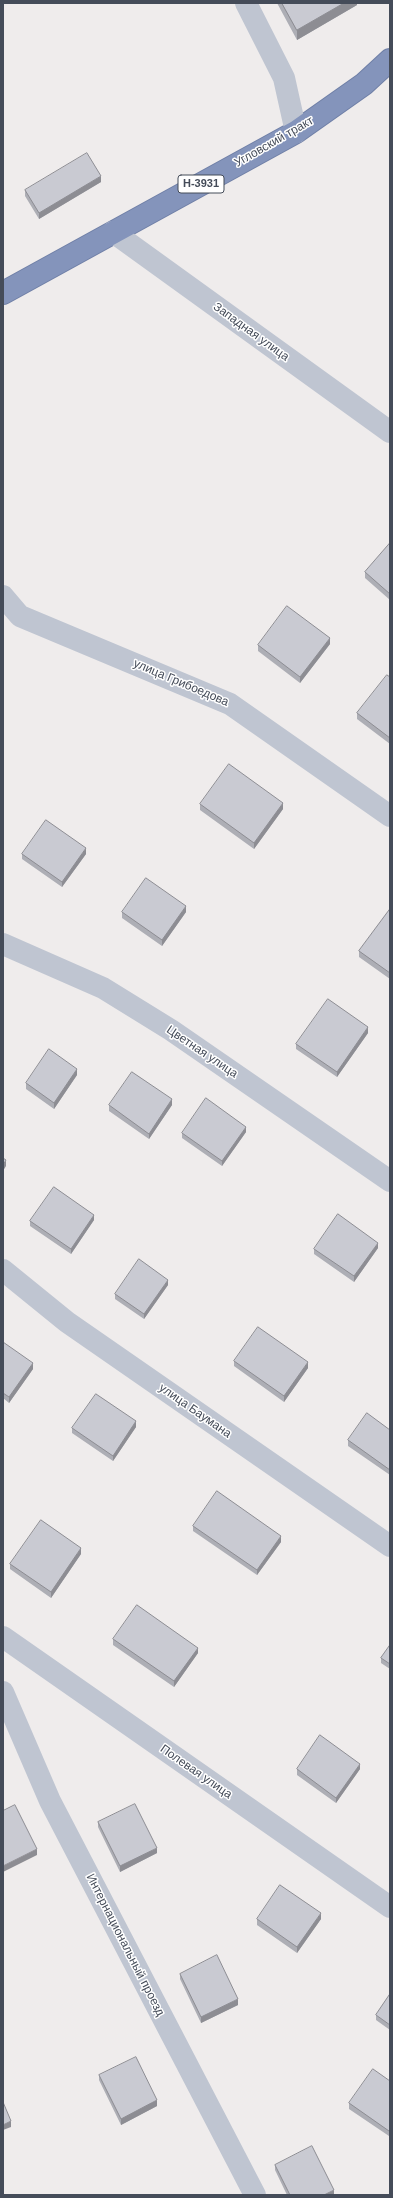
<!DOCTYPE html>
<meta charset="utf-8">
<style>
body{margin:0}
#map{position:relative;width:393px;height:2198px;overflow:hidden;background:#efecec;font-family:Helvetica,sans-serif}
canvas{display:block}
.frame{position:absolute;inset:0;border:4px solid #454c59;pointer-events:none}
</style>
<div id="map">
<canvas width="393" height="2198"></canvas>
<div class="frame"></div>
</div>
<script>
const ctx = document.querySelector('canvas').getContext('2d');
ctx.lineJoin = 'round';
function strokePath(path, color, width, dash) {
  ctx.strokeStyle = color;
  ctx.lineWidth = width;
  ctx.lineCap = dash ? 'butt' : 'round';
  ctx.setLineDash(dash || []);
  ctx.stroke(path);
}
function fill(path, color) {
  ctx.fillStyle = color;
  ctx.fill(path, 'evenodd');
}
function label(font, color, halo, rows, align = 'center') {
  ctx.font = font + ' Helvetica,sans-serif';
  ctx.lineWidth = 3;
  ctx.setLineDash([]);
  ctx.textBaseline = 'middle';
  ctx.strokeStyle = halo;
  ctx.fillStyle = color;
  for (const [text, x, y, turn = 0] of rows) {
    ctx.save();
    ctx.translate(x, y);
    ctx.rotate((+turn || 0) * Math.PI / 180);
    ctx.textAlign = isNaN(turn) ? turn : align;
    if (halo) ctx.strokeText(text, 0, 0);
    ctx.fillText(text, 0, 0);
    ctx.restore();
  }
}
const highway = new Path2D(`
 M3,293l293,-161 68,-48 26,-24`);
strokePath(highway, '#6f7fa6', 24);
strokePath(new Path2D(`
 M246,3l38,75 12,54
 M113,232l277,200
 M3,596l17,20 210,88 160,112
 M3,944l100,44 68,42 219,151
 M3,1270l64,52 323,224
 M3,1637l387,270
 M3,1692l47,109 205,394`), '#bfc5d1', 22);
strokePath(highway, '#8494bb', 22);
fill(new Path2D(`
 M277,3h80v2l-60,35z
 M101,182l-62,37 -14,-23v-6z
 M390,543v57l-25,-22v-6z
 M330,644l-30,39 -42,-32v-6z
 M390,677v67l-33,-25v-6z
 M200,804l83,5 -29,40 -54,-39z
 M22,854h64l-24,33 -40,-28z
 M390,909v70l-31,-22v-6z
 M122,912h64l-24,34 -40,-28z
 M368,1033l-31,44 -41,-28v-5z
 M77,1075l-23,34 -28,-20v-6z
 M109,1105h63l-23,34 -40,-28z
 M246,1132l-24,34 -40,-28v-5z
 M94,1220l-23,34 -41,-28v-5z
 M378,1248l-24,34 -40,-28v-5z
 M168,1285l-24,34 -29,-20v-5z
 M3,1342l30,27 -24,34 -6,-5z
 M234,1361l74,7 -24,34 -50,-36z
 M136,1427l-23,34 -41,-28v-5z
 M390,1430v45l-42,-29v-6z
 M193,1526l88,16 -24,33 -64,-44z
 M81,1554l-30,44 -41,-29v-5z
 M113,1639l85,14 -24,34 -61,-42z
 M390,1645v24l-9,-6v-5z
 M297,1769h63l-24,34 -39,-28z
 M98,1822l59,31 -37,19 -22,-45z
 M257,1919h64l-24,34 -40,-28z
 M180,1974l58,31 -37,18 -21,-44z
 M390,1994v36l-14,-10v-5z
 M99,2075l58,31 -36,19 -22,-45z
 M390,2081v54l-1,1 -40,-27v-6z
 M275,2165l59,30h-47l-12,-25z`), '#adaeb5');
fill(new Path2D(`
 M344,3h13v2l-60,35v-10z
 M101,176v6l-62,37v-6z
 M330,638v6l-30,39v-6z
 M283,803v6l-29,40v-6z
 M86,848v6l-24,33v-5z
 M186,906v6l-24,34v-6z
 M368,1027v6l-31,44v-5z
 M77,1069v6l-23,34v-6z
 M172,1099v6l-23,34v-5z
 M246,1127v5l-24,34v-5z
 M6,1160v6l-3,5v-6z
 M94,1215v5l-23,34v-5z
 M378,1243v5l-24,34v-6z
 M168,1280v5l-24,34v-5z
 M308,1362v6l-24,34v-6z
 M33,1363v6l-24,34v-6z
 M136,1421v6l-23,34v-5z
 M281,1536v6l-24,33v-5z
 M81,1548v6l-30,44v-6z
 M198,1648v5l-24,34v-6z
 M360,1764v5l-24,34v-5z
 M157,1848v5l-37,19v-6z
 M37,1849v6l-34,17v-6z
 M321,1913v6l-24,34v-6z
 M238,1999v6l-37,18v-6z
 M157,2100v6l-36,19v-6z
 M11,2121v6l-8,3v-5z
 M334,2190v5h-10z`), '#8d8d93');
const building = new Path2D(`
 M282,3h62l-47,27z
 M87,153l14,23 -62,37 -14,-23z
 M390,543v51l-25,-22z
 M287,606l43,32 -30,39 -42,-32z
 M387,675l3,2v61l-33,-25z
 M229,764l54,39 -29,40 -54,-39z
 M46,820l40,28 -24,34 -40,-28z
 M146,878l40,28 -24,34 -40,-28z
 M390,909v64l-31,-22z
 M328,999l40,28 -31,45 -41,-28z
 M49,1049l28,20 -23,34 -28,-20z
 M132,1072l40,27 -23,35 -40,-29z
 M206,1098l40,29 -24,34 -40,-28z
 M3,1158l3,2 -3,5z
 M54,1187l40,28 -23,34 -41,-28z
 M338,1214l40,29 -24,33 -40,-27z
 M139,1259l29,21 -24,34 -29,-20z
 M258,1327l50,35 -24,34 -50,-35z
 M3,1342l30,21 -24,34 -6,-4z
 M96,1394l40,27 -23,35 -41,-28z
 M367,1413l23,17v40l-42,-30z
 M217,1491l64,45 -24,34 -64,-44z
 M41,1520l40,28 -30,44 -41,-28z
 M137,1605l61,43 -24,33 -61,-42z
 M390,1645v19l-9,-6z
 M320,1735l40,29 -24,34 -39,-29z
 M135,1804l22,44 -37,18 -22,-44z
 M15,1805l22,44 -34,17v-55z
 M280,1885l41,28 -24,34 -40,-28z
 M217,1955l21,44 -37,18 -21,-43z
 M390,1994v31l-14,-10z
 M136,2057l21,43 -36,19 -22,-44z
 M373,2069l17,12v49l-1,1 -40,-28z
 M3,2102l8,19 -8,4z
 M312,2146l22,44 -10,5h-34l-15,-30z`);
fill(building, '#c9cad2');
strokePath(building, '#8d8d93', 1);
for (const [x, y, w] of [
 [201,184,46]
]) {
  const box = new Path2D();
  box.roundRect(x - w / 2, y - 9, w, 18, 3);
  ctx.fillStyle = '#fff';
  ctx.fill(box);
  strokePath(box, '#454c59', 1);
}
label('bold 11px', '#454c59', null, [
 ["Н-3931",201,184]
]);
label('12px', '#454c59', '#fff', [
 ["Угловский тракт",274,142,-30],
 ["Западная улица",251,332,36],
 ["улица Грибоедова",181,683,23],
 ["Цветная улица",202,1052,34],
 ["улица Баумана",195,1411,35],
 ["Полевая улица",196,1772,35],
 ["Интернациональный проезд",125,1945,63]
]);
</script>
